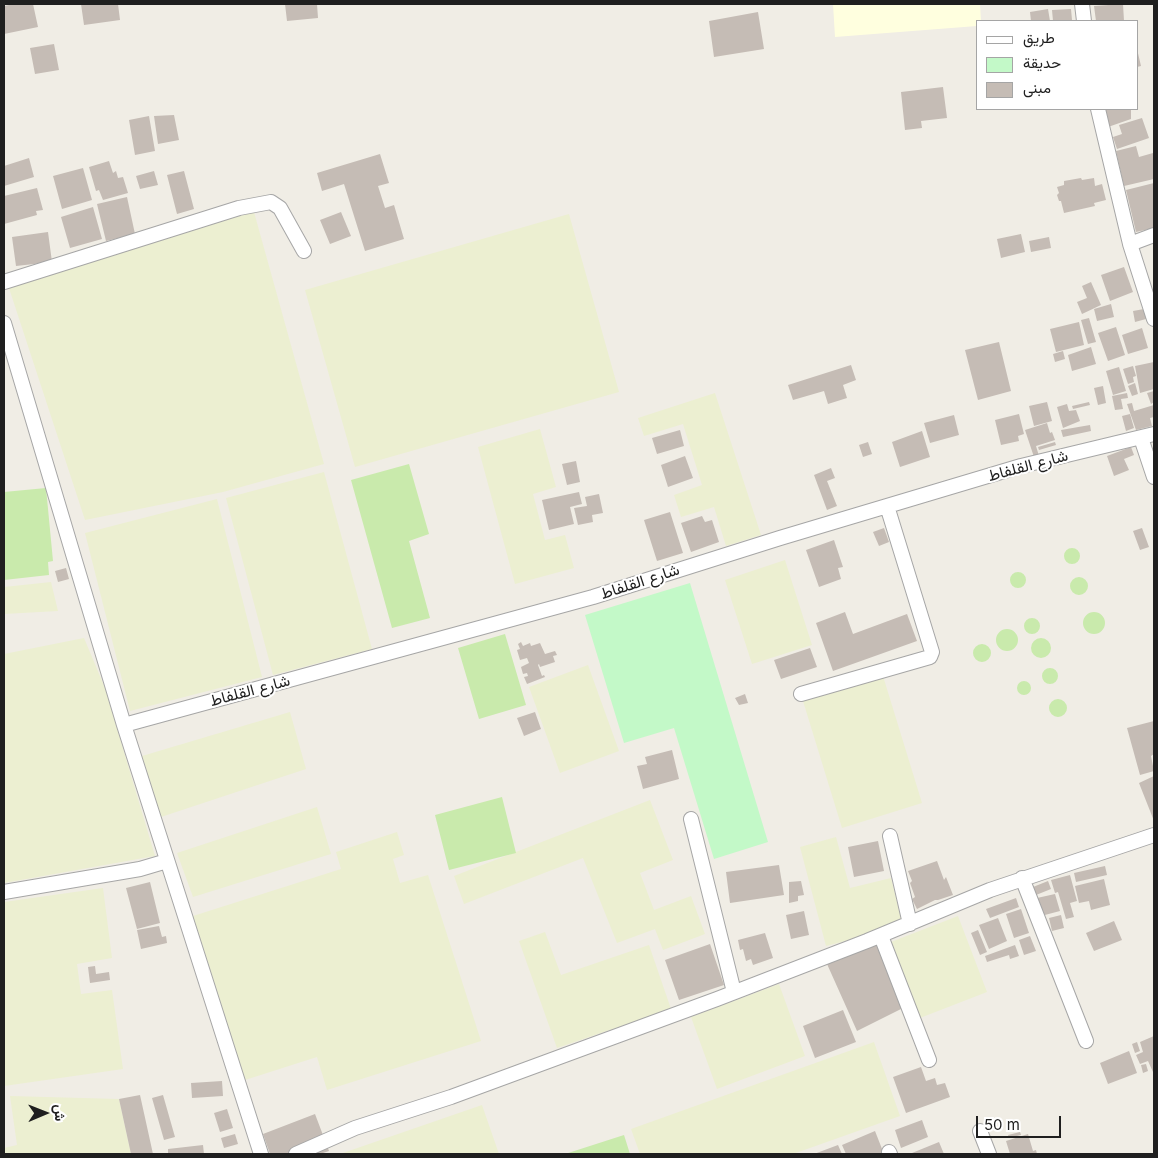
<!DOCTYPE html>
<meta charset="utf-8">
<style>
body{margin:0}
#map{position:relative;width:1158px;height:1158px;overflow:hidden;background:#f0ede5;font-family:Inter,Vazirmatn,sans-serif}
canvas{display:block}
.frame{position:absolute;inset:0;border:5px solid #1f1f1f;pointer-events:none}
.legend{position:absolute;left:976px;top:20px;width:162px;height:90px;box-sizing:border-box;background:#fff;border:1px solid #a5a5a5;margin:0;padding:6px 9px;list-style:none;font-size:15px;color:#1f1f1f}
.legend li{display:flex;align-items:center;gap:10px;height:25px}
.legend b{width:25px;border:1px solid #a5a5a5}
.north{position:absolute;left:20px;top:1088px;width:50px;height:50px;-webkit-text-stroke:4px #fff;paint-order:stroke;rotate:89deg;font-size:14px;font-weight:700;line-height:20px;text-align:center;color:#1f1f1f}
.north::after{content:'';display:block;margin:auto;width:18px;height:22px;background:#1f1f1f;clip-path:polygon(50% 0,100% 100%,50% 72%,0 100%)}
.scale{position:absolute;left:976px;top:1116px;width:85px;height:22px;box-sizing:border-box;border:2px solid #1f1f1f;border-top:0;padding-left:6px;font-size:15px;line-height:18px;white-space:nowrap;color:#1f1f1f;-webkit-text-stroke:4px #fff;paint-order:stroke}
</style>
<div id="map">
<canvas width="1158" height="1158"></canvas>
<div class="frame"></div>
<ul class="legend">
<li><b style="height:6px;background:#fff"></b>طريق</li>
<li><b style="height:14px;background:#c3f9c8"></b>حديقة</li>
<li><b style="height:14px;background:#c5bcb5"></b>مبنى</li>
</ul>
<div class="north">ش</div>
<div class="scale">50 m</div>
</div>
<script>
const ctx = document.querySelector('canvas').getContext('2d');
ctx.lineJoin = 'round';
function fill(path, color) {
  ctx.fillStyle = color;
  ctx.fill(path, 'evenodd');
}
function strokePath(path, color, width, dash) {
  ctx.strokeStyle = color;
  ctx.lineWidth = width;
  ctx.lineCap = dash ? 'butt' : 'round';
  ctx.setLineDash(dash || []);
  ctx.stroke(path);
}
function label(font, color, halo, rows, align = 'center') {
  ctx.font = font + ' Inter,Vazirmatn,sans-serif';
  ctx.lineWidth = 4;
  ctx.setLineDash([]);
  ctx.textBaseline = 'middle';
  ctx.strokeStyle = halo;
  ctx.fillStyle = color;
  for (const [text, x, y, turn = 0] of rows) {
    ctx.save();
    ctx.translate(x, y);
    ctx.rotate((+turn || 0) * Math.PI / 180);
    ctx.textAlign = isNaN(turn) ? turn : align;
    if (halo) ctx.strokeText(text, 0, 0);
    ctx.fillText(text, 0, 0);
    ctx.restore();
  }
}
fill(new Path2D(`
 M833,4h147l1,17h-4v5l-142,11z`), '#ffffdf');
fill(new Path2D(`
 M254,212l70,252 -101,28 -138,28 -78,-238z
 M569,214l50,178 -264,75 -50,-177z
 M715,393l46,142 -35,11 -12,-39 -33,10 -7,-22 28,-10 -19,-61 -39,12 -6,-18z
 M540,429l16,58 -23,7 12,46 20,-5 9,33 -59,16 -37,-137z
 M324,472l48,177 -99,26 -47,-177z
 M217,499l45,178 -132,34 -45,-178z
 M785,560l27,85 -60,19 -27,-84z
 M51,582l7,29 -54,3v-27z
 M84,638l21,50 50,168 -151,27v-229z
 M588,665l31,86 -59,22 -31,-86z
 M883,676l39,127 -80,25 -39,-127z
 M290,712l16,57 -145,48 -19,-61z
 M650,800l23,60 -33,13 14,37 37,-14 14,38 -42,16 -8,-21 -38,14 -34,-85 -119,46 -10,-28z
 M317,807l14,47 -138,43 -16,-44z
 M397,832l7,23 -11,4 7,24 28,-8 53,166 -154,49 -10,-33 -72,23 -52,-164 148,-47 -5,-17z
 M836,837l14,51 41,-10 12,48 -77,20 -26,-99z
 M103,888l9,70 -35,6 4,30 31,-4 11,79 -119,17v-184z
 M958,916l29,76 -67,26 -29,-76z
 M545,932l16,43 88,-30 22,64 -114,39 -38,-107z
 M779,984l26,72 -88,33 -26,-72z
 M874,1042l26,74 -107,38h-153l-9,-25z
 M10,1096l109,3 12,55h-127v-6l13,-3z
 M482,1105l17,49h-159z`), '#ecefd1');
fill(new Path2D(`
 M409,464l20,70 -20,7 21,77 -38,10 -41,-148z
 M46,488l7,73 -5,1 1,13 -45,5v-88z
 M1064 556a8 8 0 1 1 16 0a8 8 0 1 1-16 0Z
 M1010 580a8 8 0 1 1 16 0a8 8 0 1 1-16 0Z
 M1070 586a9 9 0 1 1 18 0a9 9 0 1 1-18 0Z
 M1083 623a11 11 0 1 1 22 0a11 11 0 1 1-22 0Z
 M1024 626a8 8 0 1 1 16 0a8 8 0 1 1-16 0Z
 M996 640a11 11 0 1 1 22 0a11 11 0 1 1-22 0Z
 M505,634l21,71 -47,14 -21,-71z
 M1031 648a10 10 0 1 1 20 0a10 10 0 1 1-20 0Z
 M973 653a9 9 0 1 1 18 0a9 9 0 1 1-18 0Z
 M1042 676a8 8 0 1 1 16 0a8 8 0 1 1-16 0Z
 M1017 688a7 7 0 1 1 14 0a7 7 0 1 1-14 0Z
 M1049 708a9 9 0 1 1 18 0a9 9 0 1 1-18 0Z
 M502,797l14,56 -67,17 -14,-55z
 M624,1135l6,19h-65z`), '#c9eaac');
fill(new Path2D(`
 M690,583l78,259 -54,17 -40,-131 -50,15 -39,-128z`), '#c3f9c8');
fill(new Path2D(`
 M14,4h19l5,23 -34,7v-28z
 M81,4h37l2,16 -36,5z
 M285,4h32l1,14 -31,3z
 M1123,4l1,17h-28l-2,-15z
 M1048,9l2,12h-19l-1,-9z
 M1071,9l1,11 -19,1 -1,-11z
 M758,12l6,37 -50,8 -5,-36z
 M54,44l5,26 -24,4 -5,-26z
 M1137,49l4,17 -4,1z
 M943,87l4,31 -26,3 1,7 -17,2 -4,-38z
 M1104,109h27v10l-23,8z
 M174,115l5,25 -21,4 -4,-28z
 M149,116l6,35 -20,4 -6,-35z
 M1142,118l7,20 -32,11 -4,-12 9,-3 -3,-9z
 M1136,146l3,11 14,-4 1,26 -30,7 -8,-35z
 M380,154l9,29 -11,3 7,22 9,-3 10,34 -39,12 -21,-67 -22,7 -5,-18z
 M29,158l5,19 -30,9v-20z
 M109,161l4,12 3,-2 2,7 5,-1 5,16 -25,7 -4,-10 -3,1 -7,-24z
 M83,168l9,32 -30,9 -9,-33z
 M154,171l4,14 -18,4 -4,-13z
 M184,171l10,38 -17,5 -10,-39z
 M1081,178l1,2 12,-2 1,8 7,-2 4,16 -12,3 1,3 -31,7 -3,-12h-2l-2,-6 2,-2 -2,-6 7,-2v-4z
 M1154,183v45l-18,4 -10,-42z
 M37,188l6,22 -7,1 1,4 -33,9v-28z
 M127,197l8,37 -29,7 -9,-37z
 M93,207l9,32 -32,9 -9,-31z
 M341,212l10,24 -21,8 -10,-24z
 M48,232l4,30 -36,4 -4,-29z
 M1021,234l4,18 -24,6 -4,-19z
 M1049,237l2,11 -20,4 -2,-11z
 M1124,267l9,25 -23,9 -9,-26z
 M1091,282l10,23 -19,9 -5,-12 10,-4 -5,-12z
 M1111,304l3,13 -17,4 -3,-12z
 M1144,309l2,10 -11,3 -2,-11z
 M1089,318l7,24 -8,2 -7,-24z
 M1079,322l5,23 -28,7 -6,-23z
 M1116,327l9,28 -17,6 -10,-28z
 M1142,328l6,20 -20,6 -6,-19z
 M999,342l12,49 -33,9 -13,-50z
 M1091,347l5,17 -24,7 -4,-16z
 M1063,351l2,8 -10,3 -2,-8z
 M1154,362v27l-14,4 -5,-27z
 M851,365l5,15 -13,5 4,13 -19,6 -4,-13 -31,9 -5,-15z
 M1133,366l3,10 -3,1 1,5 -6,2 -5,-15z
 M1119,367l7,24 -13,4 -7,-24z
 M1135,383l3,11 -6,2 -4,-10z
 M1103,386l3,17 -8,2 -4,-17z
 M1154,391v11l-3,2 -4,-11z
 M1127,393l1,5 -7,1 2,10 -8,1 -3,-14z
 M1047,402l5,19 -18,5 -5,-20z
 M1089,402l1,3 -17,4 -1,-3z
 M1132,403l2,8 20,-6v12l-4,1 2,8 -16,4 -9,-26z
 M1067,404l2,7 7,-1 4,11 -17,7 -6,-21z
 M1019,414l5,20 -6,2 1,5 -18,4 -6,-25z
 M1130,414l4,14 -8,3 -4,-15z
 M954,415l5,20 -29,8 -6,-20z
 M1047,423l3,10 2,-1 3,8 -19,6 3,10 -5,1 -9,-27z
 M1090,425l1,6 -28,6 -2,-7z
 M680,430l4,16 -27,8 -5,-16z
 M922,431l8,26 -30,10 -8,-25z
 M868,442l4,12 -9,3 -4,-12z
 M1055,442l1,3 -17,5 -1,-3z
 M1131,447l3,8 -10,4 5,11 -15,6 -7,-20z
 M685,456l8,22 -25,9 -7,-22z
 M576,461l4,21 -13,3 -5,-21z
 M831,468l4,10 -8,3 10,25 -10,4 -13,-35z
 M579,492l3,12 -12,3 4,17 -25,6 -7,-30z
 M599,494l4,19 -11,2 1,7 -15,3 -4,-17 13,-2 -2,-9z
 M670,512l13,41 -26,8 -13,-41z
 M702,516l3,6 7,-2 7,22 -28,10 -10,-29z
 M884,528l5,14 -10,4 -6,-14z
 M1142,528l7,19 -9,3 -7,-19z
 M834,540l9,27 -5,1 3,11 -22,8 -13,-37z
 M66,568l3,11 -11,3 -3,-11z
 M845,612l8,22 54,-20 10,27 -84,30 -17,-48z
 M521,642l2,4 7,-3 1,3 9,-3 5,11 10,-3 2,4 -4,1 2,6 -15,5 -1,-3 -1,1 4,11 2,-1 1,2 -18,7 -3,-7 4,-1 -1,-3 -4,1 -2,-7 8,-4 -2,-5 -7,2 -3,-10 3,-1 -2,-5z
 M810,648l7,19 -36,12 -7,-19z
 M745,694l3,9 -9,2 -4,-7z
 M535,712l6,17 -17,7 -7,-18z
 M1154,721v33l-3,2 3,15 -14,4 -13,-47z
 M672,750l7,29 -36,10 -6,-23 10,-2 -2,-7z
 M1154,776v45l-15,-38z
 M878,841l6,30 -30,6 -6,-30z
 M937,861l7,19 2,-3 7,18 -15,5h-3l-18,9 -5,-10 3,-2 -5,-14 2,-2 -4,-10z
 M779,865l5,30 -54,8 -4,-31z
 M1105,866l2,9 -31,7 -2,-9z
 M1070,875l7,26 -7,2 4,14 -8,2 -8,-27 -3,1 -4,-13z
 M1104,879l6,26 -19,5 -2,-9 -10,2 -4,-17z
 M801,881l3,14 -6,1v5l-9,2v-21z
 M1048,881l3,8 -15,6 -3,-8z
 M150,882l10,41 -23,6 -11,-41z
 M1055,894l5,17 -19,5 -4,-18z
 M1016,898l3,9 -29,11 -4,-9z
 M1021,909l8,24 -15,5 -8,-24z
 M804,911l5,24 -18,4 -5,-24z
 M1061,915l3,13 -12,3 -3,-13z
 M998,918l9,23 -18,8 -10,-24z
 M1114,921l8,19 -28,11 -8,-18z
 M159,926l3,11 4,-1 1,7 -26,6 -4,-19z
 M978,930l9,22 -7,3 -9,-22z
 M765,933l8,25 -20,7 -2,-6 -5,2 -3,-12 -3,1 -2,-10z
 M1030,936l6,15 -12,4 -5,-15z
 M877,943l28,64 -48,24 -30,-67z
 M710,944l14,41 -45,15 -14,-40z
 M1015,945l4,11 -9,3 -1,-4 -22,7 -2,-6z
 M95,966l1,8 13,-2 1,8 -20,3 -2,-16z
 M843,1010l13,32 -41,16 -12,-32z
 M1154,1036v35l-1,1 -5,-11 -8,3 -4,-9 7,-3 -3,-10z
 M1137,1042l3,9 -5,2 -3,-9z
 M1129,1051l8,22 -29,11 -8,-21z
 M1146,1064l2,7 -5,2 -2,-8z
 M921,1067l5,14 9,-3 2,7 8,-2 5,14 -44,16 -13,-36z
 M222,1081l1,15 -31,2 -1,-15z
 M140,1095l13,59h-22l-12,-55z
 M163,1095l12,42 -11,3 -12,-42z
 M227,1109l6,19 -13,4 -6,-19z
 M315,1114l14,37 -9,3h-50l-7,-20z
 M922,1120l6,17 -27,11 -6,-18z
 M875,1131l9,23h-38l-4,-9z
 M1020,1132l1,3 -12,3 -1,-3z
 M235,1134l3,10 -14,4 -3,-10z
 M1028,1134l5,17 3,-1 1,4h-27l-4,-13z
 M939,1142l5,12h-31l-1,-1z
 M203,1145l1,9h-36v-5z
 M838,1145l4,9h-28z`), '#c5bcb5');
const street = new Path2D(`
 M1082,4l2,17
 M1098,109l32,135 24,75
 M1130,244l24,-9
 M4,282l235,-74 32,-6 9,6 24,43
 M4,323l120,402 137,429
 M1141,438l13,39
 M801,694l129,-37 2,-5 -45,-146
 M124,725l469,-128 187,-59 241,-72 133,-32
 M691,819l43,173
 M890,836l20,88
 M1022,878l64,163
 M4,892l136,-23 27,-8
 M881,936l48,124
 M980,1131l9,23
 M889,1152l1,2
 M296,1154l59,-26 96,-31 266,-98 150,-58 123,-51 164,-55`);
strokePath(street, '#a6a6a6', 16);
strokePath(street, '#fff', 14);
label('16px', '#1f1f1f', '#fff', [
 ["شارع القلفاط",1028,466,-15],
 ["شارع القلفاط",640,582,-18],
 ["شارع القلفاط",250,691,-15]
]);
</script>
